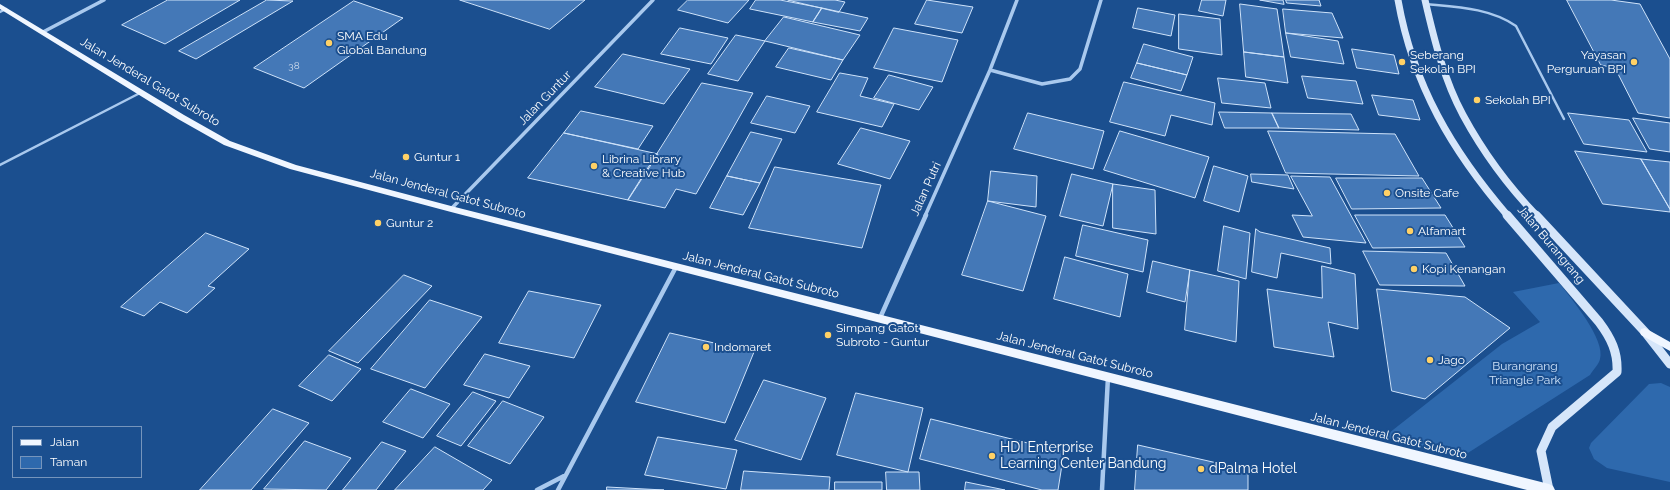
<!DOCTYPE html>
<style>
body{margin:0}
#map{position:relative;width:1670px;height:490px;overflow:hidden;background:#1b4f8f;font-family:Raleway,sans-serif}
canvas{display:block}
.legend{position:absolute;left:12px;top:426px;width:130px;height:52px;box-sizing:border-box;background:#1b4f8f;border:1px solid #7695bc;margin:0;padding:5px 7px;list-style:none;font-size:12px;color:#fff}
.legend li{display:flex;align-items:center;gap:8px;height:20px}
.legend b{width:20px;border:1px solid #7695bc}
</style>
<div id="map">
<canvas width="1670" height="490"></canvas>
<ul class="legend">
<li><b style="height:5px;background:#f0f6ff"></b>Jalan</li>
<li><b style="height:11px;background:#2e69ad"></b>Taman</li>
</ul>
</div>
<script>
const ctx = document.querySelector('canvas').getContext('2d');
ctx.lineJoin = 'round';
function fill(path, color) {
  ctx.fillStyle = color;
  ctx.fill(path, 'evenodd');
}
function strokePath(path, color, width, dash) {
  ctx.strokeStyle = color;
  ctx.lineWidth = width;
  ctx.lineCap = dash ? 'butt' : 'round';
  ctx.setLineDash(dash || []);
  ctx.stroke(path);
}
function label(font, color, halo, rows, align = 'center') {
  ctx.font = font + ' Raleway,sans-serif';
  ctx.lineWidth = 4;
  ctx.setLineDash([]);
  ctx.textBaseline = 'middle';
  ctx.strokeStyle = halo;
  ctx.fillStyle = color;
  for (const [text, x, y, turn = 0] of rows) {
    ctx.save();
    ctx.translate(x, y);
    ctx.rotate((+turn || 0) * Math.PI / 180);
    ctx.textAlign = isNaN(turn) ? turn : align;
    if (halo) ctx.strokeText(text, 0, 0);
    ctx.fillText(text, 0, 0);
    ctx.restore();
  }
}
fill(new Path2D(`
 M1559,283c12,15 47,57 41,76 -1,5 -7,11 -10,16l-130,83 -76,-21 118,-93 38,-22 -27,-30z
 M1661,383l9,4v95l-63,-14 -13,-9 -5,-11 2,-5 58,-59z`), '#2e69ad');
const building = new Path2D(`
 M168,0h72l-75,44 -43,-19z
 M267,0l26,1 -97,58 -17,-8z
 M460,0h125l-35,29z
 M688,0h61l-21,23 -50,-13z
 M756,0h24l42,8 -9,14 -63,-13z
 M788,0h47l10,2 -6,10z
 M927,0l46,7 -11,26 -47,-9z
 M1202,0h24l-3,16 -24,-5z
 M1260,0h23l1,4z
 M1286,0h33l2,6 -34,-3z
 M1567,0h44l29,4 30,55v59l-32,-5 -23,-45 -14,-3z
 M354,1l49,17 -99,70 -50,-20z
 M1240,4l37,5 7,48 -40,-5z
 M822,8l46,10 -8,13 -47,-9z
 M1138,8l37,7 -4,21 -38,-8z
 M1283,9l49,4 11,25 -57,-5z
 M1179,14l41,5 2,36 -43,-6z
 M784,17l76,18 -17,25 -78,-19z
 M680,28l48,10 -17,26 -50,-10z
 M894,28l64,12 -16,42 -68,-14z
 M1286,33l52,8 6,23 -53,-7z
 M736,35l29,6 -27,40 -30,-7z
 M1144,44l49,13 -6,18 -50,-12z
 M789,48l54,12 -12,20 -55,-13z
 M1352,49l42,6 5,19 -42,-6z
 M1244,52l40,5 4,26 -42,-6z
 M623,54l67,15 -26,35 -69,-17z
 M1137,63l50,12 -6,16 -50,-13z
 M840,73l28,5 -8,18 34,8 -12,23 -65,-15z
 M889,75l44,12 -14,23 -45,-12z
 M1302,76l54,5 7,23 -55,-6z
 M1218,78l47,5 6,25 -49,-5z
 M1124,82l91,21 -3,22 -41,-10 -6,21 -55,-14z
 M702,83l51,10 -57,101 -20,-5 -11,19 -37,-8z
 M1372,95l41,5 7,20 -41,-5z
 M767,96l43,10 -15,27 -44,-10z
 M581,111l72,15 -15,23 -74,-16z
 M1219,112l53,1 7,15h-54z
 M1028,113l76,18 -11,38 -79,-20z
 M1272,113l79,1 8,16 -80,-2z
 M1568,113l61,7 18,32 -63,-8z
 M1633,118l37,5v29l-20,-3z
 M861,128l49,13 -20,38 -52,-15z
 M1120,131l89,26 -14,41 -91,-28z
 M1268,131l127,3 24,42 -133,-3z
 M751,132l31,7 -22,44 -33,-7z
 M564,133l94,21 -30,46 -100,-22z
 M1575,151l66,8 29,50v3l-67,-8z
 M1641,159l29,3v47z
 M1214,166l34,10 -9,36 -35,-11z
 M775,167l106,18 -19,63 -113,-20z
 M991,171l46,5 -1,31 -48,-6z
 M1072,174l41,10 -10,42 -43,-10z
 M1251,174l37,1 6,14 -42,-7z
 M727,176l33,7 -17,32 -33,-7z
 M1291,176l39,1 36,66 -63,-6 -11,-22 20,1z
 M1336,178h86l19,30 -89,1z
 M1113,184l42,6 1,44 -43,-6z
 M988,201l58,15 -23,75 -61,-16z
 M1355,215h90l20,32 -92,1z
 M1083,225l65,15 -5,32 -67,-16z
 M1224,226l26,7 -4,46 -28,-8z
 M1256,229l4,3 70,16 1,16 -50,-11 -4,25 -25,-6z
 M206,233l43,16 -41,37 7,2 -28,25 -27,-11 -16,14 -23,-9z
 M1363,251l83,2 19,33 -85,-1z
 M1065,257l63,17 -8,43 -66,-18z
 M1153,261l37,9 -5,32 -38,-10z
 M1322,266l33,8 3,55 -30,-7 6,35 -60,-10 -7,-58 55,9z
 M1190,270l49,11 -3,61 -51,-12z
 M404,275l28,11 -74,77 -29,-12z
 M1377,289l88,8 45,31 -85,71 -33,-8z
 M529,291l72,14 -27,53 -75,-15z
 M430,300l52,17 -57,71 -54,-19z
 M670,333l84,19 -29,71 -89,-21z
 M485,354l45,12 -21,32 -45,-13z
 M329,355l32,14 -29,32 -33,-15z
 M764,380l62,18 -25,62 -66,-20z
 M411,389l39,15 -27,34 -40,-16z
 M473,392l23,9 -35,45 -24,-10z
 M856,393l67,15 -15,64 -71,-17z
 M503,401l41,16 -34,47 -42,-18z
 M273,409l36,14 -58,67h-51z
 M931,419l133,33 -6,38h-16l-122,-31z
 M658,437l79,13 -11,39 -81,-14z
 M305,441l46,17 -25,32 -62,-1z
 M382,442l24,9 -30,39h-33z
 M1138,445l110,25v20h-113z
 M435,447l57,33 -9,10h-88z
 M744,471l86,6 -1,13h-88z
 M886,472h33l1,18h-33z
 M835,482h47v8h-47z
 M966,482l39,8h-40z
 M607,487l57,3h-57z`);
fill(building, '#4478b7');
strokePath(building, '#cfe3fa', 1);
strokePath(new Path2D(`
 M1426,4c31,3 64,4 90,22l48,93
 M0,12l6,-3
 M0,165l140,-72`), '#a9c9ee', 2.5);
strokePath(new Path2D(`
 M43,32l61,-32
 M990,70l52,14 28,-5 10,-10 21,-69
 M451,209l202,-209
 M925,216l65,-146 27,-70`), '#a9c9ee', 3.5);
strokePath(new Path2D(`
 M880,318l46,-103
 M537,490l27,-14
 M558,490l118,-223
 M1102,490l6,-113`), '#a9c9ee', 4.5);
strokePath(new Path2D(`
 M1398,0c15,85 54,151 110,216
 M1425,0c9,39 19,80 38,115 20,37 45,71 74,101`), '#d6e6fa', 7);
strokePath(new Path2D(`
 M1507,215l92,107c12,16 19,30 18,50l-65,55 -11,24 8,39
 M1536,215l109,117 25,32`), '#d6e6fa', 9);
fill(new Path2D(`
 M0,4l184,111 46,26 66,24 155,41 1098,278 4,2 2,4h-28l-1076,-278 -161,-43 -66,-24 -46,-26 -178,-110z
 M1645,328l25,14v9l-29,-16 -1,-3 1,-3z`), '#f0f6ff');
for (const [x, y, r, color] of [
 [329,43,4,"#ffd166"],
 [1402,62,4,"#ffd166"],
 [1634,62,4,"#ffd166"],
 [1477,100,4,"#ffd166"],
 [406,157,4,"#ffd166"],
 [594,166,4,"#ffd166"],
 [1387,193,4,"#ffd166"],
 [378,223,4,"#ffd166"],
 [1410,231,4,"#ffd166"],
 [1414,269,4,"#ffd166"],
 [828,335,4,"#ffd166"],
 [706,347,4,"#ffd166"],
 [1430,360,4,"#ffd166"],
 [992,456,4,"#ffd166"],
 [1201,469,4,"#ffd166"]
]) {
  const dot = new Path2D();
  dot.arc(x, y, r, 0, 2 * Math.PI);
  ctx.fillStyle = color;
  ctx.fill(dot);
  strokePath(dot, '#1b4f8f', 1.5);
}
label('10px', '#d0dded', null, [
 ["38",294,66]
]);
label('12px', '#fff', '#1b4f8f', [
 ["SMA Edu",337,36],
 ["Global Bandung",337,50],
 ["Seberang",1410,55],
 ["Sekolah BPI",1410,69],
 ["Yayasan",1626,55,"right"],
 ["Perguruan BPI",1626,69,"right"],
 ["Sekolah BPI",1485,100],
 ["Guntur 1",414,157],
 ["Librina Library",602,159],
 ["& Creative Hub",602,173],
 ["Onsite Cafe",1395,193],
 ["Guntur 2",386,223],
 ["Alfamart",1418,231],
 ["Kopi Kenangan",1422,269],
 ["Simpang Gatot",836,328],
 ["Subroto - Guntur",836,342],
 ["Indomaret",714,347],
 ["Jago",1438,360]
], 'left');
label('12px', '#fff', '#1b4f8f', [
 ["Jalan Jenderal Gatot Subroto",150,82,31],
 ["Jalan Guntur",545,98,-46],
 ["Jalan Putri",926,189,-66],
 ["Jalan Jenderal Gatot Subroto",448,194,15],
 ["Jalan Burangrang",1551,245,50],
 ["Jalan Jenderal Gatot Subroto",761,275,14],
 ["Jalan Jenderal Gatot Subroto",1075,355,14],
 ["Jalan Jenderal Gatot Subroto",1389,436,14]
]);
label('12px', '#cfe3fa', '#1b4f8f', [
 ["Burangrang",1525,366],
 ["Triangle Park",1525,380]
]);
label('14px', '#fff', '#1b4f8f', [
 ["HDI Enterprise",1000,448],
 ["Learning Center Bandung",1000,464],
 ["dPalma Hotel",1209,469]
], 'left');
</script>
